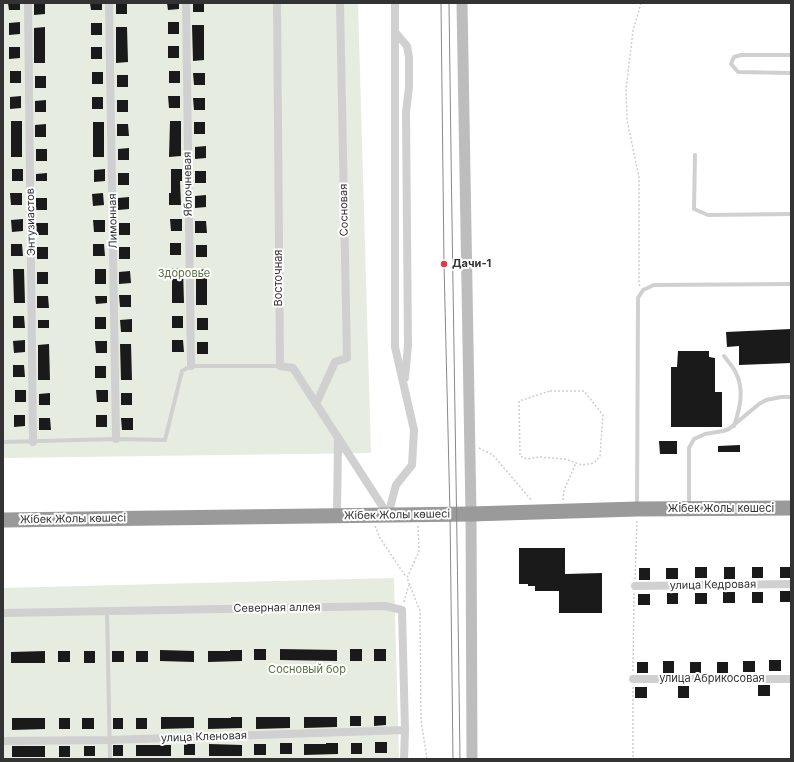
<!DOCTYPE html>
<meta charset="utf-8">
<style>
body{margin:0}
#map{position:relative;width:794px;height:762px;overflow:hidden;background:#fff;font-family:Inter,sans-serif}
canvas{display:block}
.frame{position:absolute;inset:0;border:4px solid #333;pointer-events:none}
</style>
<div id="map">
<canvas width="794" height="762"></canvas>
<div class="frame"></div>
</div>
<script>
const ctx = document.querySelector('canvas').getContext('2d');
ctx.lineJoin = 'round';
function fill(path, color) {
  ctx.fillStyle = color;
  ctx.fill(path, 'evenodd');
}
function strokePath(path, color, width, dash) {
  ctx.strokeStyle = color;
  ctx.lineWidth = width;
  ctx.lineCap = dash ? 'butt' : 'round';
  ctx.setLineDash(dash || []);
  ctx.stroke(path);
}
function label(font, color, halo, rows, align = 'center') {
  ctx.font = font + ' Inter,sans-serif';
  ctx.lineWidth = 4;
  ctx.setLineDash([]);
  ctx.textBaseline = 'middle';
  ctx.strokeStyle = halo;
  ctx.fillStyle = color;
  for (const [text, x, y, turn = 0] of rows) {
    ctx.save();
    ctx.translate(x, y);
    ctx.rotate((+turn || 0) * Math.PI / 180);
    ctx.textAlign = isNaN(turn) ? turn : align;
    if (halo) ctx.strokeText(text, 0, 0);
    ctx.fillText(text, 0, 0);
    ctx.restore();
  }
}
fill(new Path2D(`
 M3,3h355l13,450 -368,5z
 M394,578l5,181h-396v-171z`), '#e6ecdf');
fill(new Path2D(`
 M8,3h12v7h-11z
 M34,3h11v11l-11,1z
 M90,3h12v7h-11z
 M116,3h11v11h-11z
 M167,3h12v6l-11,1z
 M193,3h11v9h-11z
 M20,22v12l-11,1v-12z
 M168,22h11v12h-11z
 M91,23h11v12h-11z
 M192,25h12v35l-11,1z
 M45,27v36h-11v-35z
 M116,27h11l1,35 -12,1z
 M168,46h11v12h-11z
 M9,47h11v11l-11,1z
 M91,47h11v12h-11z
 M10,71h11v12h-11z
 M169,71h11v12h-11z
 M92,72h11v12h-11z
 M193,73h12v12h-11z
 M117,75h11v12h-11z
 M35,76h11v12h-11z
 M21,96v12l-11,1v-12z
 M168,96h12v12h-11z
 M92,97h11v12h-11z
 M193,98h12v12h-11z
 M46,100v12h-11v-11z
 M117,100h11v12h-11z
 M11,121h11v36h-11z
 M170,121h11v35l-12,1z
 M93,122h11v35h-11z
 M194,122h11v12h-11z
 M46,124v13h-11v-12z
 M117,124h11l1,12h-12z
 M206,146v12l-11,1v-12z
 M129,148v12h-11v-11z
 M36,149h11v12h-11z
 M12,169h11v12h-11z
 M105,169v12l-11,1v-12z
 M171,169h11v12h-2l1,24h-12v-12h2z
 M195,171h11v12h-11z
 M47,173v8h-11v-7z
 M118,173h11v12h-11z
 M10,193h12v12h-11z
 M103,193l1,12 -11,1 -1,-12z
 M206,195v12l-11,1v-12z
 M129,197v12l-11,1v-12z
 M36,198h11v12h-11z
 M23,219v12l-11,1 -1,-12z
 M170,219h12v12h-11z
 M93,220h12v12h-11z
 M195,221h11l1,12h-12z
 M36,223h12v12h-11z
 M119,223h11v12h-11z
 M170,243h11v12h-11z
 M11,244h11l1,12h-12z
 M93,244h11l1,12h-12z
 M196,245h11v12h-11z
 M37,247h11v12h-11z
 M119,247h11v12h-11z
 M172,268h11l1,35h-12z
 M13,269h11l1,34h-11z
 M95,269h11v15h-11z
 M207,269v36h-11v-35z
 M130,271l1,12 -12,1v-12z
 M37,272h11v12h-11z
 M119,295h12v12h-11z
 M37,296h11l1,12h-12z
 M95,296h12v7l-11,1z
 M13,316h11l1,12h-12z
 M172,316h11v12h-11z
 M95,317h11v12h-11z
 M197,318h11v12h-11z
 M132,319v13h-11l-1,-12z
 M38,320h11v8h-11z
 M791,329v34l-52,2v-19l-12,1 -1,-15z
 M25,340v12l-11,1 -1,-12z
 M172,340h11l1,12h-12z
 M95,341h12v12h-11z
 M197,342h11v12h-11z
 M49,344l1,36h-12v-35z
 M120,344h11l1,36h-11z
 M678,351h31v6l6,1v34h7v35h-51v-60h6z
 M13,365h11l1,12h-12z
 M95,366h11v12h-11z
 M15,390h11v12h-11z
 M96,390h12v12h-11z
 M50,393v12h-11v-11z
 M121,393h11v12h-11z
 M14,415h11v11l-11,1z
 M96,415h11v12h-11z
 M39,418h11l1,12h-12z
 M121,418h12v12h-11z
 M659,441h18v13h-17z
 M740,445v7h-22v-6z
 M519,548h46v26l37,-1v40h-43v-22h-24v-5h-7v-2h-9z
 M695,567h12v11h-12z
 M724,567h11v12h-11z
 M752,567h11v11h-11z
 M780,567h11v11h-11z
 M639,568h11v12h-11z
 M666,568h12v11h-12z
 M780,591h11v11h-11z
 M723,592h12v11h-12z
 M752,592h11v11h-11z
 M667,593h11v11h-11z
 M695,593h12v11h-12z
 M638,594h12v11h-12z
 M254,649h12v11h-12z
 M280,649l57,1v11l-57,-1z
 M350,649h12v12h-12z
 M374,649h12v12h-12z
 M160,650l34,1v11l-34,-1z
 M230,650h12v11l-34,1v-11h22z
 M45,651v12h-34v-11z
 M58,651h12v11h-12z
 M84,651h11v12h-11z
 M112,651h12v11h-12z
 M136,651h12v11h-12z
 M769,660h12v11h-12z
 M663,661h11v12h-11z
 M743,661h12v11h-12z
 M637,662h11v11h-11z
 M690,662h11v11h-11z
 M717,662h11v11h-11z
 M758,685h12v11h-12z
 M678,686h11v12h-11z
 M635,687h12v11h-12z
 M350,716h11v10h-11z
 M374,716h12v9l-12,1z
 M161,717h33v11l-33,1z
 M231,717h11v11l-34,1v-11h23z
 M256,717h34v11l-34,1z
 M304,717h33v10l-33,1z
 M12,718h33v11l-33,1z
 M59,718h11v11h-11z
 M82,718h12v11h-12z
 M113,718h10v11h-10z
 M136,718h11v11h-11z
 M375,742h12v11h-12z
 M280,743h12v11h-12z
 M326,743h12v11l-34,1v-11h22z
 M351,743h11v11h-11z
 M184,744h11v11h-11z
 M209,744l33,1v11h-33z
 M254,744h12v11h-12z
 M113,745h10v11h-10z
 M136,745h35v11h-35z
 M12,746h33v11h-33z
 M59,746h11v11h-11z
 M84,746h11v10h-11z`), '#1a1a1a');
strokePath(new Path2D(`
 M640,286l-1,-2v-107l-12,-57 -1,-31 7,-58 8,-28
 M550,391h34l19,24 -3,41 -6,7 -12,2 -17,-6 -26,-2 -12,2 -7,-3 -1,-55z
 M479,448l14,7 39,46
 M563,500l1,-10 12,-27
 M375,526l5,12 26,39
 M418,526l1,25 -12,27 13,33 1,109 6,39
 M635,579l2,-58
 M404,602l5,-17
 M633,671l1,-78
 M633,687v72`), '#cdcdcd', 1.5, [2, 2]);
strokePath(new Path2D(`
 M791,55h-50l-7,2 -3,7 7,8 53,1
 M695,155l-1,54 14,6 83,-1
 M724,356c4,5 8,10 11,15 10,18 5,37 -1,55
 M3,442l113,-3 49,1 17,-69 9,-5h89
 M689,506v-58l5,-9 11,-5 18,-3 6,-2 30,-25 7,-4 15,-3h10
 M637,507l1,-209 5,-8 11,-5 137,-1
 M107,611l3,148`), '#d0d0d0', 4);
strokePath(new Path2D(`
 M28,3l5,439
 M109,3l7,436
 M186,3l5,363
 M277,3l3,363 13,2 95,147
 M395,32l12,14 2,11v30l-3,25 2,233 -3,33
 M316,404l19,-42 12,-4 -7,-355
 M337,515l1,-76
 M388,515l8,-30 16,-20 2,-35 -19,-83v-344
 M635,586l156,-2
 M3,613l382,-7 17,4 3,120 -1,29
 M633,679h158
 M3,741l107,-1 295,-10`), '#d0d0d0', 8);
strokePath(new Path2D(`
 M462,3l9,511 1,245`), '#bdbdbd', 11);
strokePath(new Path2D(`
 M3,520l468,-6 166,-5 154,-1`), '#9a9a9a', 15);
strokePath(new Path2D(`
 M441,3l3,261 6,250 3,245
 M449,3c3,252 8,504 11,756`), '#888', 1);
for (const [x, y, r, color] of [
 [444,264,4,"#e63946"]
]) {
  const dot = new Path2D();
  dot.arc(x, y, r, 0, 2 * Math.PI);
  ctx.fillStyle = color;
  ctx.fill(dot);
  strokePath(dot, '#fff', 1.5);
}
label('11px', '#333', '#fff', [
 ["Яблочневая",188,184,-91],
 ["Сосновая",344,210,-91],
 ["Лимонная",113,221,-91],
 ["Энтузиастов",31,222,-91],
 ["Восточная",279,278,-90],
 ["Жібек Жолы көшесі",721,509],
 ["Жібек Жолы көшесі",397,515,-1],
 ["Жібек Жолы көшесі",73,519,-1],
 ["улица Кедровая",713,585,-1],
 ["Северная аллея",277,608,-1],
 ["улица Абрикосовая",712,679],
 ["улица Кленовая",204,737,-2]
]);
label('bold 11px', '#333', '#fff', [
 ["Дачи-1",452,264]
], 'left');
label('11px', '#56703f', '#fff', [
 ["Здоровье",184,274],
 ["Сосновый бор",307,670]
]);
</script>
